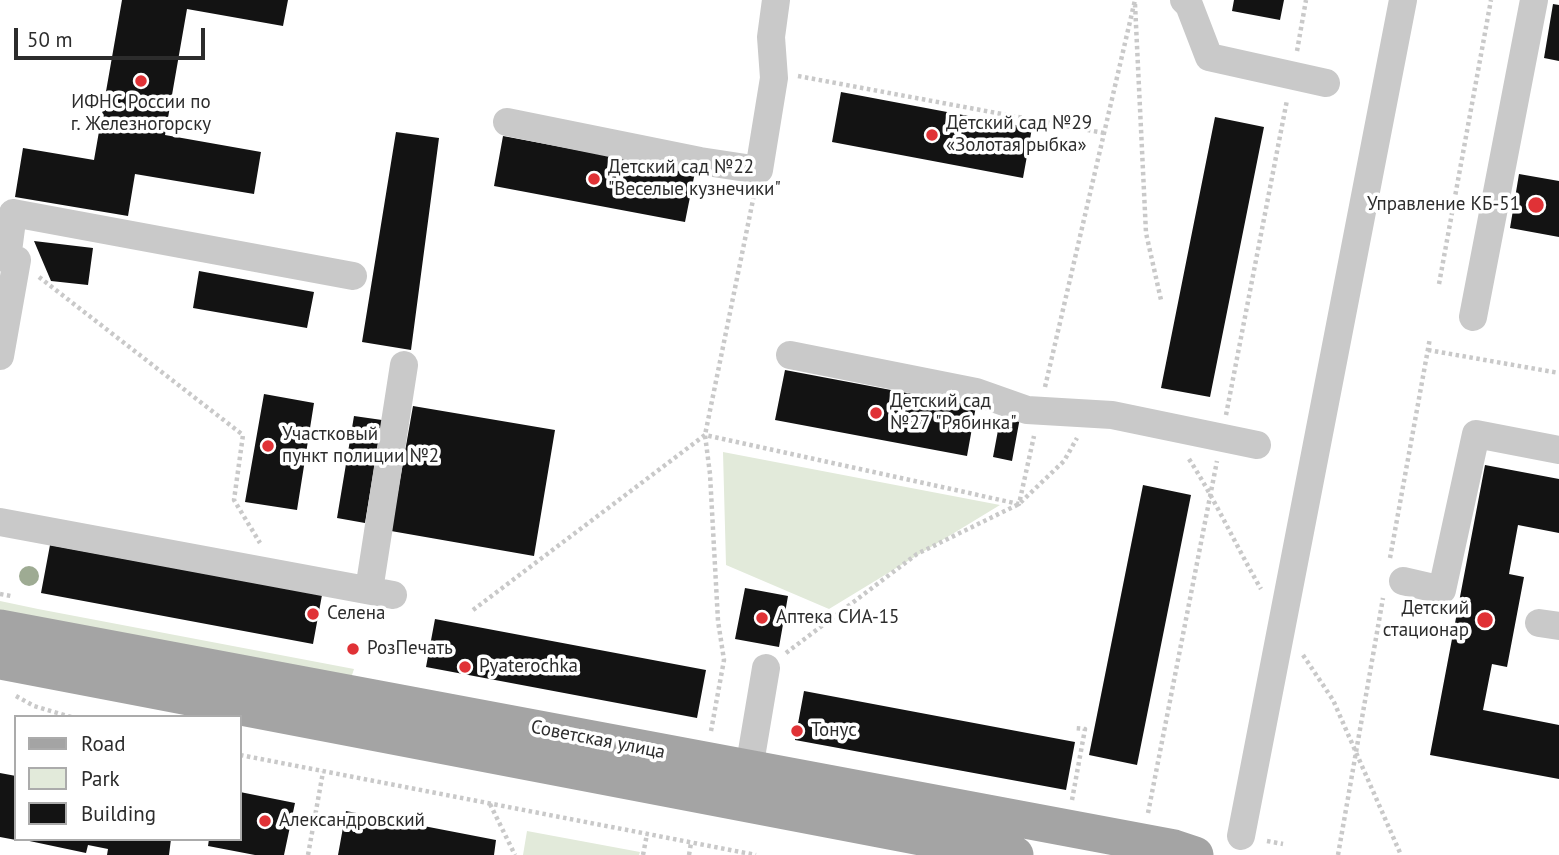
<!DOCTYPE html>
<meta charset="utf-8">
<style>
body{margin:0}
#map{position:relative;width:1559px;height:855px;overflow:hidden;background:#fff;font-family:"PT Sans",sans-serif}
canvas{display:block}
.legend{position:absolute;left:14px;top:715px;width:228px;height:126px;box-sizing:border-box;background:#fff;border:2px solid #ababab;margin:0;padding:9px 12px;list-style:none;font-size:21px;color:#2c2c2c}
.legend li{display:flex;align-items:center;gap:14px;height:35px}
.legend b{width:35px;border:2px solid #ababab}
.scale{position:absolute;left:14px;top:28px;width:191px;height:32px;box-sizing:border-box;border:4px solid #2c2c2c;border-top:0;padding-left:9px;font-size:21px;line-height:24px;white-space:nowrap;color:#2c2c2c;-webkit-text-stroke:5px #fff;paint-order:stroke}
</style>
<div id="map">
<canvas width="1559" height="855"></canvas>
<ul class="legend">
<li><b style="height:9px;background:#a4a4a4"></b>Road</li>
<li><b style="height:19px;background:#e2eada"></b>Park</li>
<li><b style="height:19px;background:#131313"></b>Building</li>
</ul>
<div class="scale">50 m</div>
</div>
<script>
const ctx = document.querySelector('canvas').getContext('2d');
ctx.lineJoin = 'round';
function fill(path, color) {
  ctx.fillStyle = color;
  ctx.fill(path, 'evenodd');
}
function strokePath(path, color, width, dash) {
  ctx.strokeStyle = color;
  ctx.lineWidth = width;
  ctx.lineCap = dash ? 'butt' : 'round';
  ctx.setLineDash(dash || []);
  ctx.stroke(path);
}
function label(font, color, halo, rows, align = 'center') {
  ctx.font = font + ' "PT Sans",sans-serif';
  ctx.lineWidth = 7;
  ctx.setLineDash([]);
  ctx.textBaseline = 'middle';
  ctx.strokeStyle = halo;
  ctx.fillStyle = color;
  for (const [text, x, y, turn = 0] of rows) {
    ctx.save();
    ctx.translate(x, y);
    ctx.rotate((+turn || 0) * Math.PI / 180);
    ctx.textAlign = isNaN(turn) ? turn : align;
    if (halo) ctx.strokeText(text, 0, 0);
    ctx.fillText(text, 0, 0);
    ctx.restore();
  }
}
fill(new Path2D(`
 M723,452l277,53 -171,104 -103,-44z
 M0,601l38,8 316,60 -4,12 -350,-65z
 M527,831l113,21 -1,3h-116z`), '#e2eada');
fill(new Path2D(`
 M122,0h166l-5,26 -96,-17 -22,126 96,17 -7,42 -119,-20 -7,42 -113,-19 8,-49 71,12z
 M1234,0h50l-4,20 -48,-9z
 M1553,4l6,1v56l-15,-3z
 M841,92l191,36 -9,50 -191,-36z
 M1215,117l49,10 -54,270 -49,-9z
 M396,132l43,6 -28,212 -49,-8z
 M503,136l192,36 -10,50 -191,-36z
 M1519,174l40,7v56l-49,-9z
 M34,241l59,7 -5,37 -37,-4z
 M199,271l115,21 -7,36 -114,-20z
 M785,370l191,36 -9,50 -192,-36z
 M264,394l50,9 -17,107 -52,-8z
 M413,406l142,24 -21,126 -143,-25z
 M1002,409l19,3 -9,49 -19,-4z
 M354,416l28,4 -17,103 -28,-5z
 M1485,465l74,14v54l-41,-8 -9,49 15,3 -17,90 -15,-3 -9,46 76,15v54l-129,-24z
 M1143,485l48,10 -54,270 -48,-10z
 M50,545l272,50 -9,49 -272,-51z
 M745,588l43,8 -9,51 -44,-8z
 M435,619l271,51 -9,48 -271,-51z
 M804,691l271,51 -9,48 -271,-50z
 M0,773l16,3v64l-16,-3z
 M240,792l55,11 -11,52h-29l-47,-9 1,-7h31z
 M346,811l150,29 -2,15h-156z
 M20,839h151l-2,16h-62l1,-6 -20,-4 -2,8z`), '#131313');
strokePath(new Path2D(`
 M1135,4l11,229 15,67
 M1297,51l9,-51
 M798,76l306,57
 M39,277l204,158 -9,65 26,43
 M1439,284l52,-284
 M1428,350l131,23
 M1045,387l90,-387
 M1226,415l61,-315
 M1189,459c27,42 47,87 72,130
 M1390,558l40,-220
 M0,594l11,2
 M473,610l232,-175 314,69 15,-68
 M786,653l131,-99 102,-50 45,-43 13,-23
 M1303,655l30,45 68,155
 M16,696l18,10 37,11
 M711,731l13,-71 -6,-39 -8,-147 -5,-39 49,-240
 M240,755l516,100
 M1072,800l13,-71 -11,-1
 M490,804l25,51
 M1148,813l69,-352
 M1267,841l16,3
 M308,855l15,-83
 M643,855l4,-21
 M689,855l2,-12
 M1338,855l45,-257`), '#c9c9c9', 4.5, [3.5, 3.5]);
strokePath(new Path2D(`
 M1184,0l5,5 20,52 117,26
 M507,122l193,39 59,9 15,-92 -3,-41 5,-37
 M0,257l17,3 -17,96
 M7,259l6,-46 340,63
 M1473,317l61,-317
 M790,355l186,37 51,18 85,5 145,30
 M0,522l393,73
 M1403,581l39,9 34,-156 83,16
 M369,590l35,-225
 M1539,623l20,3
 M749,769l17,-101
 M1241,836l162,-836`), '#c9c9c9', 28);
strokePath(new Path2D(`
 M0,628l1174,220 21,7
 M0,661l1015,194`), '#a4a4a4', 37);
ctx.fillStyle = '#9eab93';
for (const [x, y] of [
 [29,576]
]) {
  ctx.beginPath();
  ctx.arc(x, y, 10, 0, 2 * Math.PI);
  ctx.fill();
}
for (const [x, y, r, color] of [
 [141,81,7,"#e03236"],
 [932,135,7,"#e03236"],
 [594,179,7,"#e03236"],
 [1536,205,9,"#e03236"],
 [876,413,7,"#e03236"],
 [268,446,7,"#e03236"],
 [313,614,7,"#e03236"],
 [762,618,7,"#e03236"],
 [1485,620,9,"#e03236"],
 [353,649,7,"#e03236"],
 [465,667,7,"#e03236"],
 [797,731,7,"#e03236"],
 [265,821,7,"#e03236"]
]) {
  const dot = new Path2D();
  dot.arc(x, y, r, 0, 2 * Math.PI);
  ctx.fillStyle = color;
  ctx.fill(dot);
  strokePath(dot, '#fff', 2.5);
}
label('19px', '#2c2c2c', '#fff', [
 ["ИФНС России по",141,103,"center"],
 ["г. Железногорску",141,125,"center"],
 ["Детский сад №29",946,124],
 ["«Золотая рыбка»",946,146],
 ["Детский сад №22",608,168],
 ["\"Веселые кузнечики\"",608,190],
 ["Управление КБ-51",1520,205,"right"],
 ["Детский сад",890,402],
 ["№27 \"Рябинка\"",890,424],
 ["Участковый",282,435],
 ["пункт полиции №2",282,457],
 ["Детский",1469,609,"right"],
 ["стационар",1469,631,"right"],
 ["Селена",327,614],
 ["Аптека СИА-15",776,618],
 ["РозПечать",367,649],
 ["Pyaterochka",479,667],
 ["Тонус",811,731],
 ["Александровский",279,821]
], 'left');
label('19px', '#2c2c2c', '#fff', [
 ["Советская улица",598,740,11]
]);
</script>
